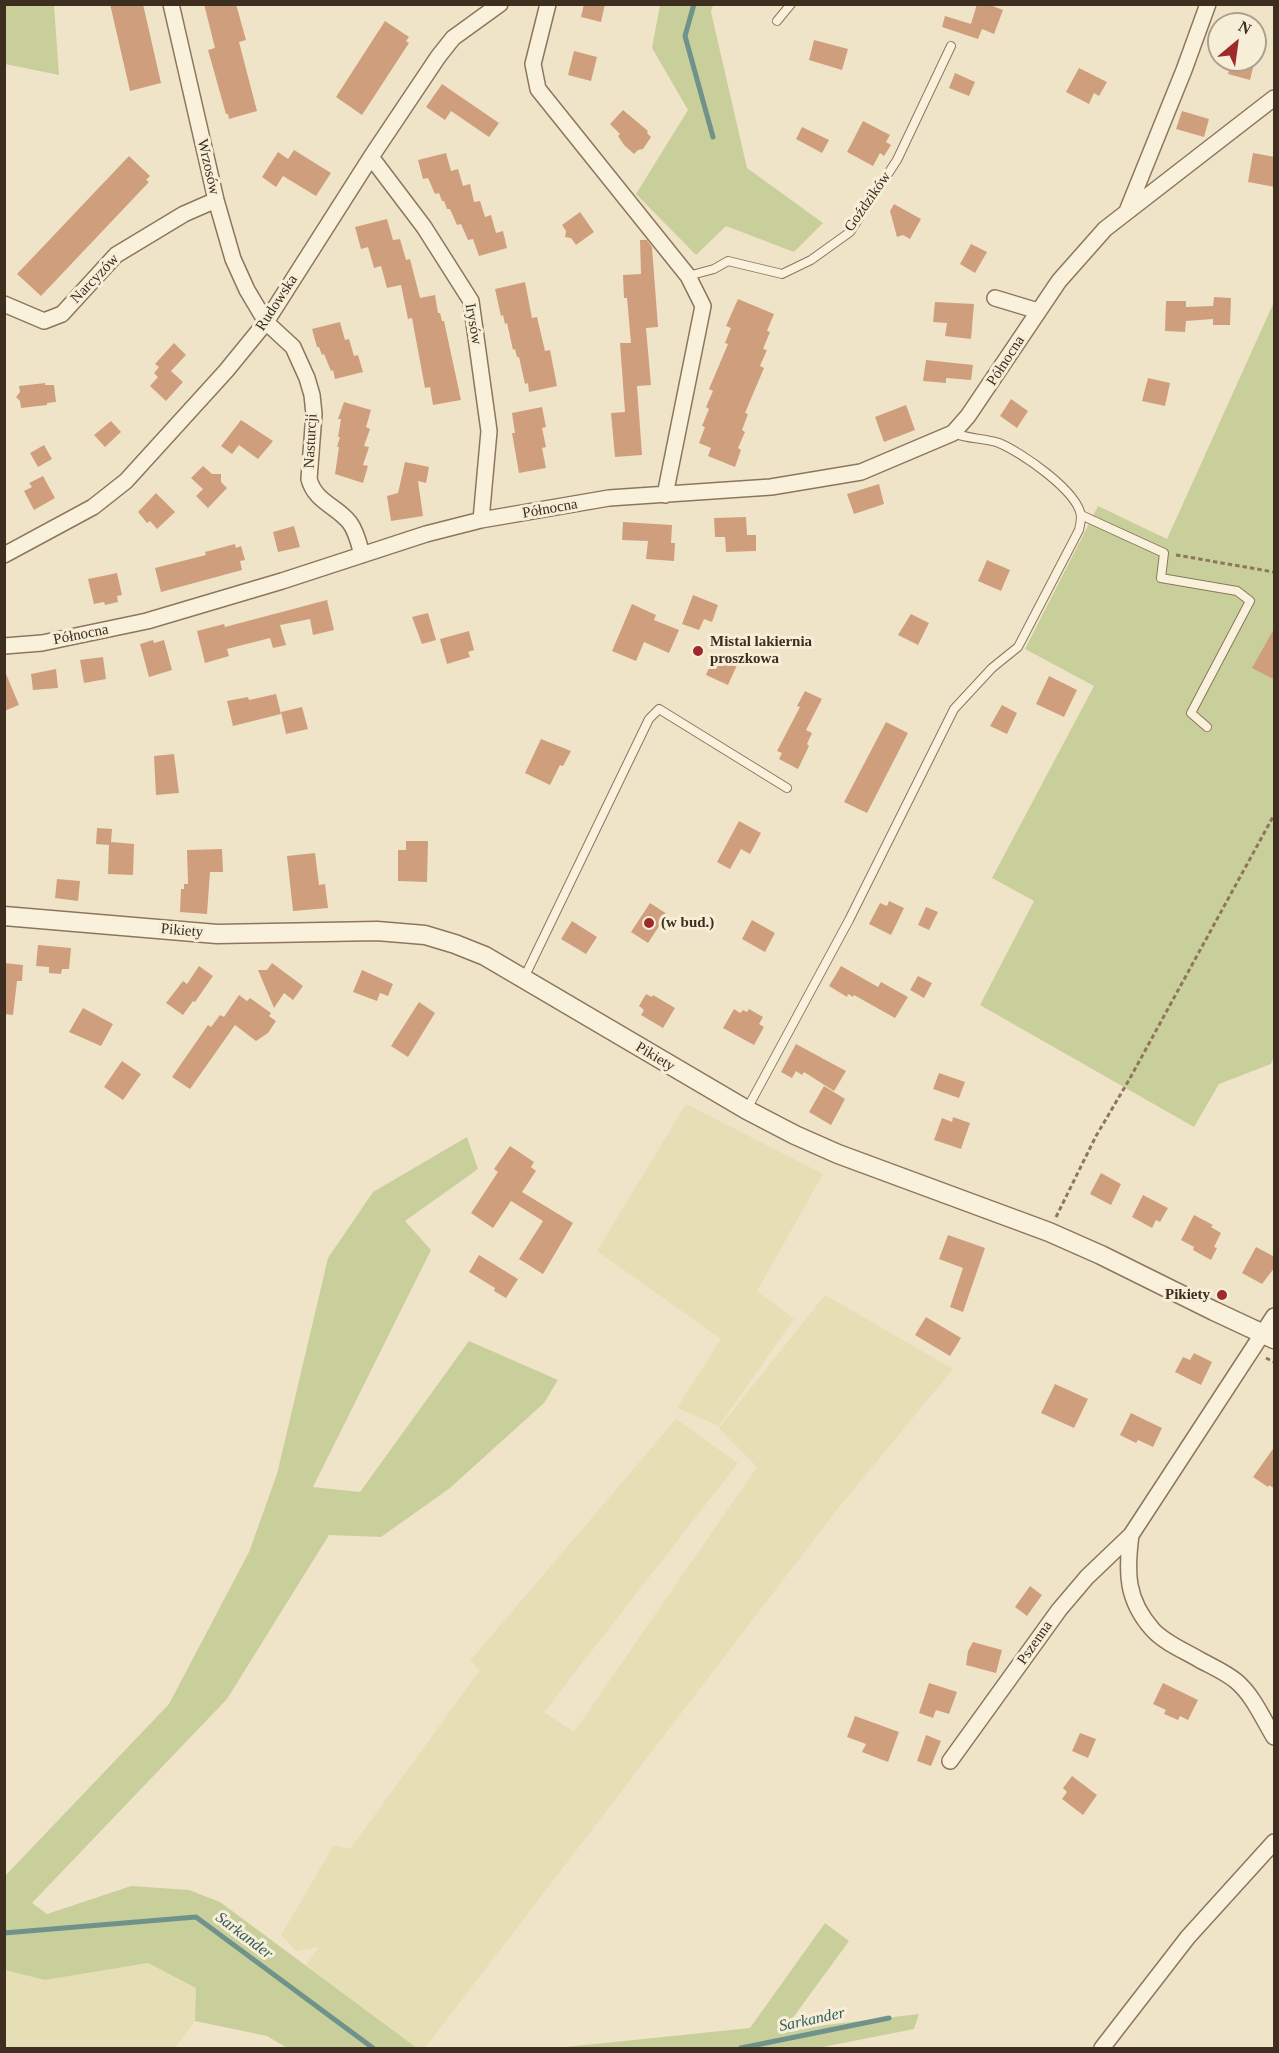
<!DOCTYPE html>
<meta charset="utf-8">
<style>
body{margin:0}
#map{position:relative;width:1279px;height:2053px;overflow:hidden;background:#f0e4c8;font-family:"Times New Roman",serif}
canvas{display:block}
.frame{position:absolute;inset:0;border:6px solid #3d2e20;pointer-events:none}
.north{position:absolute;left:1207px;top:12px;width:60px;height:60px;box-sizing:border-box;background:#f7eed8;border:2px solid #ada18e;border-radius:50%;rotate:29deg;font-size:16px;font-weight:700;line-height:24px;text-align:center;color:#3d2e20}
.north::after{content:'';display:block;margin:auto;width:21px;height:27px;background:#9e2a2b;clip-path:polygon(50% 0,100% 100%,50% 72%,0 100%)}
</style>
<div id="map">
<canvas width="1279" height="2053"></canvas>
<div class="frame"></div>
<div class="north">N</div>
</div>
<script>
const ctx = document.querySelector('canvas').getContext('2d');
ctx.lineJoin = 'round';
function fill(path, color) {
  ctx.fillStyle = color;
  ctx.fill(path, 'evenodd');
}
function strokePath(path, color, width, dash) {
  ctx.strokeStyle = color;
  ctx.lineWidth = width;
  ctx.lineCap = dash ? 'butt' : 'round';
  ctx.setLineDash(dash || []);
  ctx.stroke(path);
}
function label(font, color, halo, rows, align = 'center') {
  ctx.font = font + ' "Times New Roman",serif';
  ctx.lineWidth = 6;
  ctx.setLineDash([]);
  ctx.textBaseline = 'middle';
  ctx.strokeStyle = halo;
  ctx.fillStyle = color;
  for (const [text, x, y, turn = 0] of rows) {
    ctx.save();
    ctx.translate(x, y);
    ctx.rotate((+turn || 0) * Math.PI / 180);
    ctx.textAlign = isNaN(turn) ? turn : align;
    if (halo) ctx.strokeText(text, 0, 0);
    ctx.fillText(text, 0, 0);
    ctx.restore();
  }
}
fill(new Path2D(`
 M686,1104l137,70 -66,117 37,28 -75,107 -42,-18 44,-69 -124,-88z
 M825,1295l128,74 -118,143 -410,536h-8l-111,-83 13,-18 -23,4 -15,-16 53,-90 16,4 130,-179 -10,-9 206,-242 62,44 -194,249 30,20 183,-265 -38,-39z
 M148,1963l48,25 -1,33 -20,27h-170v-78l40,10z`), '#e6deb5');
fill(new Path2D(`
 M4,5h50l5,70 -54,-11z
 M660,5h53l-2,7 36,156 76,55 -29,29 -68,-26 -30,29 -60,-61 52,-84 -36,-62z
 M1274,302v754l-3,8 -52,20 -25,43 -214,-122 54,-104 -42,-23 102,-192 -69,-37 73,-143 69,33z
 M467,1137l11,32 -73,52 26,29 -118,237 47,5 109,-151 89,39 -14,23 -94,85 -69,49 -52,-2 -102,164 -195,204 15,11 84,-28 58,4 31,12 197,146h-130l-20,-12 -72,-15 1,-33 -48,-25 -103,17 -40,-10v-94l164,-172 80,-152 28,-78 51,-216 45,-66z
 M825,1923l24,18 -65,89 135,-16 -5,15 -96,19h-262l194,-20z`), '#c9cf9b');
strokePath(new Path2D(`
 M694,4l-9,32 28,101
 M4,1933l192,-16 177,131
 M741,2048l148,-30`), '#6f938a', 5);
fill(new Path2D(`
 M110,4h33l18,79 -31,8z
 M204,4h32l10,36 -7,2 18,69 -28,8 -1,-5h-2l-18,-64 7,-2z
 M584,4h21l-4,18 -20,-5z
 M977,4h10l16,6 -9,24 -12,-5 -4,10 -36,-12 3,-11 26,8z
 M385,21l24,16 -3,4 3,2 -47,72 -26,-18z
 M814,40l34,9 -6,21 -33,-10z
 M574,51l23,6 -6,24 -23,-6z
 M1232,60h23l-5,20 -22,-6z
 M1079,68l28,14 -8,14 -5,-3 -5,11 -23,-12z
 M955,73l20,9 -6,14 -20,-8z
 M442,84l57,39 -10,14 -38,-26 -6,9 -19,-13z
 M623,110l25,21 -1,2 4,4 -8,12 -5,1 -4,4 -10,-9 -6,-9 2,-2 -10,-10z
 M1182,111l27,8 -5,18 -28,-8z
 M863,121l27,14 -4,7 5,3 -7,11 -4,-3 -7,13 -26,-14z
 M802,127l27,13 -7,13 -26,-14z
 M294,150l37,23 -15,23 -33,-20 -7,11 -14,-10 16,-25 10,7z
 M446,153l5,18 7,-2 5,17 7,-2 4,18 6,-1 5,16 6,-2 5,18 7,-2 4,17 -28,8 -6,-17 -5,1 -7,-16 -4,1 -7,-16h-3l-3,-8h-2l-3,-8 -4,1 -7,-16 -5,1 -5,-19z
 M1253,153l22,4v30l-27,-5z
 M129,156l21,20 -4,4 3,2 -108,114 -24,-22z
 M894,204l27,15 -11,20 -7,-4 -6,2 -7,-26z
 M580,212l14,20 -18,13 -5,-7 -6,-1 1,-6 -4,-6z
 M387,219l6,21 7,-1 6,21 4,-1 10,39 15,-3 3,18h2l2,8h2l17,79 -28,5 -3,-18 -5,1 -13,-70 -4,1 -7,-34 -14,3 -6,-22 -7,2 -6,-21 -7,2 -6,-22z
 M640,240h7l5,7 6,80 -12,1 5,57 -14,1 5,69 -27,2 -4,-44 14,-1 -5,-69h11l-4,-45h-3l-1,-23 18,-1z
 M971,244l16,8 -12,21 -15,-9z
 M525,282l7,36 5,-1 8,34 5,-1 7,36 -28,6 -1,-9 -3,1 -6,-27h-2l-2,-8 -2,1 -6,-27 -2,1 -2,-9 -2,1 -6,-27z
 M1214,297l17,1 -1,27h-17v-6l-27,2 -1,11 -20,-1 1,-30h20v6l27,-1z
 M738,299l36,15 -7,17 3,1 -7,17 4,1 -7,16 4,2 -19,45 3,1 -6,16 3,2 -7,16 3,2 -6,17 -27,-11 3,-8 -12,-5 6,-16 -3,-1 7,-17 -3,-2 7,-16 -4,-2 19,-45 -3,-1 6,-15 -5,-2z
 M935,302l39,2 -3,35 -26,-3 2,-13 -14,-1z
 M340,322l5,18 4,-1 5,17 4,-1 5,17 -28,7 -2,-9 -2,1 -7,-17 -2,1 -3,-8h-2l-5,-18z
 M174,343l12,12 -15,16 12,11 -17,19 -16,-15 8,-9 -4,-4 5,-6 -4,-3z
 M926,360l47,5 -2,15 -25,-2v5l-23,-2z
 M1148,378l22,5 -5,23 -23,-5z
 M45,383v2h9l2,17 -9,1v2l-26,3 -1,-7 -4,-4 4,-5 -1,-6z
 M1011,399l17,12 -11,17 -17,-12z
 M344,402l27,8 -5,17 4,2 -6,17 5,1 -6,18 5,1 -5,17 -28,-9 4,-27h-2l3,-10h-2l3,-18h-3z
 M906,405l9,25 -31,12 -9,-25z
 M542,407l4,20 -4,1 4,19 -4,1 4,20 -27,5 -7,-40h3l-3,-20z
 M241,420l32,21 -15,18 -19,-14 -7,9 -11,-8z
 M111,421l10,11 -16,15 -11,-12z
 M44,445l8,14 -14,8 -8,-14z
 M405,462l24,5 -3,16 -8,-2 5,35 -32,5 -4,-25 11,-3z
 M203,466l9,8h9v8l6,6 -19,20 -12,-12 7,-7 -12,-11z
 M43,476l12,22 -21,12 -10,-19 8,-4 -3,-4z
 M879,484l5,20 -30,10 -7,-20z
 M156,493l19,19 -18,17 -7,-8 -3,2 -9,-11z
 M746,517l1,18h9v16l-30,1 -1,-15h-10l-1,-19z
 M623,522l49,3 -1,18h4l-1,18 -28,-2 2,-18 -26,-1z
 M294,526l6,21 -22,5 -5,-20z
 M235,544l1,4 5,-2 4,14 -5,1 2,9 -81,22 -6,-24 51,-13 -1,-3z
 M987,560l23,10 -9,21 -23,-10z
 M117,573l5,22 -5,1 1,6 -13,3 -1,-3 -10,2 -6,-25z
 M693,595l25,10 -6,17 -8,-3 -5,11 -17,-6z
 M327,600l7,30 -21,5 -3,-16 -30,6 6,20 -13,3 -3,-10 -43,11 2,7 -24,7 -8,-32 27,-7 1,3z
 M632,604l24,11 -2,5 25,10 -10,23 -25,-11 -8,19 -24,-10z
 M428,613l8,27 -14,4 -10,-27z
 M911,614l18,9 -11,22 -20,-10z
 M1275,627v53l-23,-12z
 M469,631l5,19 -6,2 2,5 -23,7 -7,-25z
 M153,640l1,3 10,-3 8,30 -23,7 -9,-33z
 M715,653l23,10 -10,22 -22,-10z
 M103,657l3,22 -22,4 -4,-23z
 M4,669l15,36 -15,6z
 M56,669l2,19 -25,2 -2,-16z
 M1049,676l28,14 -13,27 -28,-13z
 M805,691l17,8 -16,31 6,3 -5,11 2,2 -11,23 -19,-10 3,-6 -5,-2 23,-44 -3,-1z
 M276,694l5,20 -48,12 -6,-25 21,-4 1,3z
 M1002,705l15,8 -10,21 -17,-8z
 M302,707l6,22 -22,5 -5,-22z
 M886,722l22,11 -41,80 -23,-11z
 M541,739l30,12 -8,15 -3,-1 -10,20 -25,-12z
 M174,754l5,39 -23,2 -2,-39z
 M739,821l22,12 -11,21 -9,-5 -11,20 -13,-7z
 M97,828l15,1 -1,13 23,2 -1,31 -25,-1 1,-29 -13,-1z
 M406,841h22l-1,41 -29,-1v-31h8z
 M222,849l1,23h-13l-3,42 -27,-2 1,-23h3v-5h4l-1,-34z
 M315,853l4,32 6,-1 3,24 -35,3 -6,-55z
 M57,879l23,2 -2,20 -23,-3z
 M889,901l15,7 -13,27 -22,-11 11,-21 7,3z
 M650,903l17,11 -19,29 -17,-11z
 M926,907l12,5 -9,18 -11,-5z
 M752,920l23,13 -10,19 -23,-13z
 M572,921l25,16 -11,17 -25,-15z
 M38,945l33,3 -2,21h-7l-1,5 -12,-1v-6l-13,-1z
 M4,963l19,2 -1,16h-5l-4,34 -9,-1z
 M272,963l31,23 -10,14 -9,-7 -10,15 -16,-38h9z
 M199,966l14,10 -18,26 -2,-1 -10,14 -17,-12 17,-22 4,3z
 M841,966l37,21 3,-5 27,15 -13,21 -41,-23 -1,2 -5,-3 -1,3 -18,-11z
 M362,970l31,14 -5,12 -8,-3 -3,8 -24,-9z
 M918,976l14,7 -8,15 -14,-8z
 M646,994l6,3 1,-2 22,13 -12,20 -22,-13 3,-5 -5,-4z
 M239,995l8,6 3,-3 21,15 -2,3 7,5 -8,12 -12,8 -21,-16 -45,64 -18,-12 36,-52 3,2 9,-12 4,2z
 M419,1002l16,11 -27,44 -17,-11z
 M83,1008l30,16 -12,22 -32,-14z
 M734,1009l6,4 3,-3 4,2 2,-3 14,8 -4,7 5,3 -10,18 -31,-17z
 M796,1044l50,27 -12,20 -30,-19 -2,3 -6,-4 -4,7 -11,-6z
 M122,1061l19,13 -18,26 -19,-13z
 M939,1073l26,9 -6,16 -26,-9z
 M824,1086l21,13 -14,26 -22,-13z
 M953,1117l17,6 -9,26 -27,-9 8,-22 10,4z
 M510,1146l24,16 -3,5 5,4 -14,21 51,31 -30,51 -24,-15 24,-38 -32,-20 -18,27 -22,-15 27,-41 -4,-3z
 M1101,1173l20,11 -10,21 -21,-11z
 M1143,1195l25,13 -8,14 -4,-2 -4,8 -20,-11z
 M1194,1215l19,10 -2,2 10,6 -7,14 3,1 -6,12 -18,-10 1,-3 -13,-7z
 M948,1235l37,13 -22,64 -13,-5 13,-39 -24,-9z
 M1256,1247l19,10v10l-13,17 -20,-11z
 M479,1255l39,24 -12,19 -12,-7 1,-3 -26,-16z
 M926,1317l35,21 -11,18 -35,-21z
 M1194,1353l18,9 -11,23 -26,-13 8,-15 7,3z
 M1055,1384l33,15 -14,29 -33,-15z
 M1131,1413l31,15 -9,19 -15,-7 -2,3 -16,-8z
 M1275,1446v43l-6,-4 -1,2 -15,-10z
 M1030,1586l12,9 -15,21 -12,-9z
 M973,1642l29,8 -6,23 -30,-8 2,-14z
 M929,1683l28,9 -8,22 -13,-4 -3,8 -14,-5z
 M1163,1683l35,17 -10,20 -8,-4 -2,4 -14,-6 2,-4 -13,-6z
 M855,1716l44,16 -11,30 -26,-10 4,-8 -19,-7z
 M1080,1733l16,6 -8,19 -16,-7z
 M926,1735l15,6 -10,25 -14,-5z
 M1072,1776l25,19 -14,20 -21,-16 5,-7 -4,-4z`), '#cf9f7d');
const service = new Path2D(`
 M777,21l14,-17
 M688,276l26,-7 14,-8 54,13 29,-14 39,-28 47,-72 54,-114
 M1081,515l83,38 -3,25 76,13 13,10 -59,112 16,14
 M524,978l125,-259 10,-10 128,79
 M747,1109l102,-189 105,-211 38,-41 26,-21 61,-117c1,-4 2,-9 2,-14 -3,-25 -60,-64 -82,-73 -15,-5 -31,-4 -46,-10`);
const minor = new Path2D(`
 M171,4l45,196 17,59 14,31 19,32 27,25 14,31 5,17 2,19 -5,65c6,23 28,27 41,44 7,10 9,21 12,32
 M548,4l-15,60 5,25 150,187 15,30 -38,189
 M371,157l53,70 47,74 18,130 -8,89
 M1127,211l57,-141 24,-66
 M995,298l43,13
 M4,304l40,17 18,-7 54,-59 68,-41 32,-14
 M4,555l89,-48 33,-26 100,-110 40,-49 105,-165 67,-100 15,-19 47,-34
 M4,646l38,-3 105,-22 135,-40 144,-47 55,-14 128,-22 162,-11 90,-15 92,-39 15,-17 91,-135 46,-52 169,-131
 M1131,1535c-5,37 -5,65 22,95 12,13 32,21 47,30 11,6 25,12 36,21 17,14 27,38 38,56
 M950,1761l109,-151 28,-33 44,-42 143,-219
 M1102,2048l86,-111 86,-95`);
const tertiary = new Path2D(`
 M4,916l213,18 160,-3 48,4 30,9 30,12 262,154 48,25 43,19 211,78 52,23 113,56 60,28`);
strokePath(service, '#8d765c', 10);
strokePath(minor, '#8d765c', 18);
strokePath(tertiary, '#8d765c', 21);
strokePath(new Path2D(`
 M1176,555l98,17
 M1056,1217l40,-81 33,-56 145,-265
 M1266,1358l8,4`), '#8d765c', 3, [4.5, 3]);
strokePath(service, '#faf1dc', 8);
strokePath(minor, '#faf1dc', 15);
strokePath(tertiary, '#faf1dc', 18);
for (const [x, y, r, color] of [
 [698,651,6,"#9e2a2b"],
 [649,923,6,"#9e2a2b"],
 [1222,1295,6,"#9e2a2b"]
]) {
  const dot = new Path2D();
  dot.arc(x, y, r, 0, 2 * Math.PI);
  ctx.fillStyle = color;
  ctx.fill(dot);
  strokePath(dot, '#f7eed8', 2);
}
label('15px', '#3d2e20', '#f7eed8', [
 ["Wrzosów",208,167,77],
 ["Goździków",868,202,-55],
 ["Narcyzów",95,279,-46],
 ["Rudowska",277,303,-57],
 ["Irysów",473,324,80],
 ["Północna",1006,361,-57],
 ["Nasturcji",311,441,-87],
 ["Północna",550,509,-10],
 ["Północna",81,635,-11],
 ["Pikiety",182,931,5],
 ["Pikiety",655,1057,31],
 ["Pszenna",1035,1643,-55]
]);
label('bold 15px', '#3d2e20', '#f7eed8', [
 ["Mistal lakiernia",710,642],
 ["proszkowa",710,659],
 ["(w bud.)",661,923],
 ["Pikiety",1210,1295,"right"]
], 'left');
label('italic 16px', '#2f5d5a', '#f7eed8', [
 ["Sarkander",244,1936,37],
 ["Sarkander",812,2020,-12]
]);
</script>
